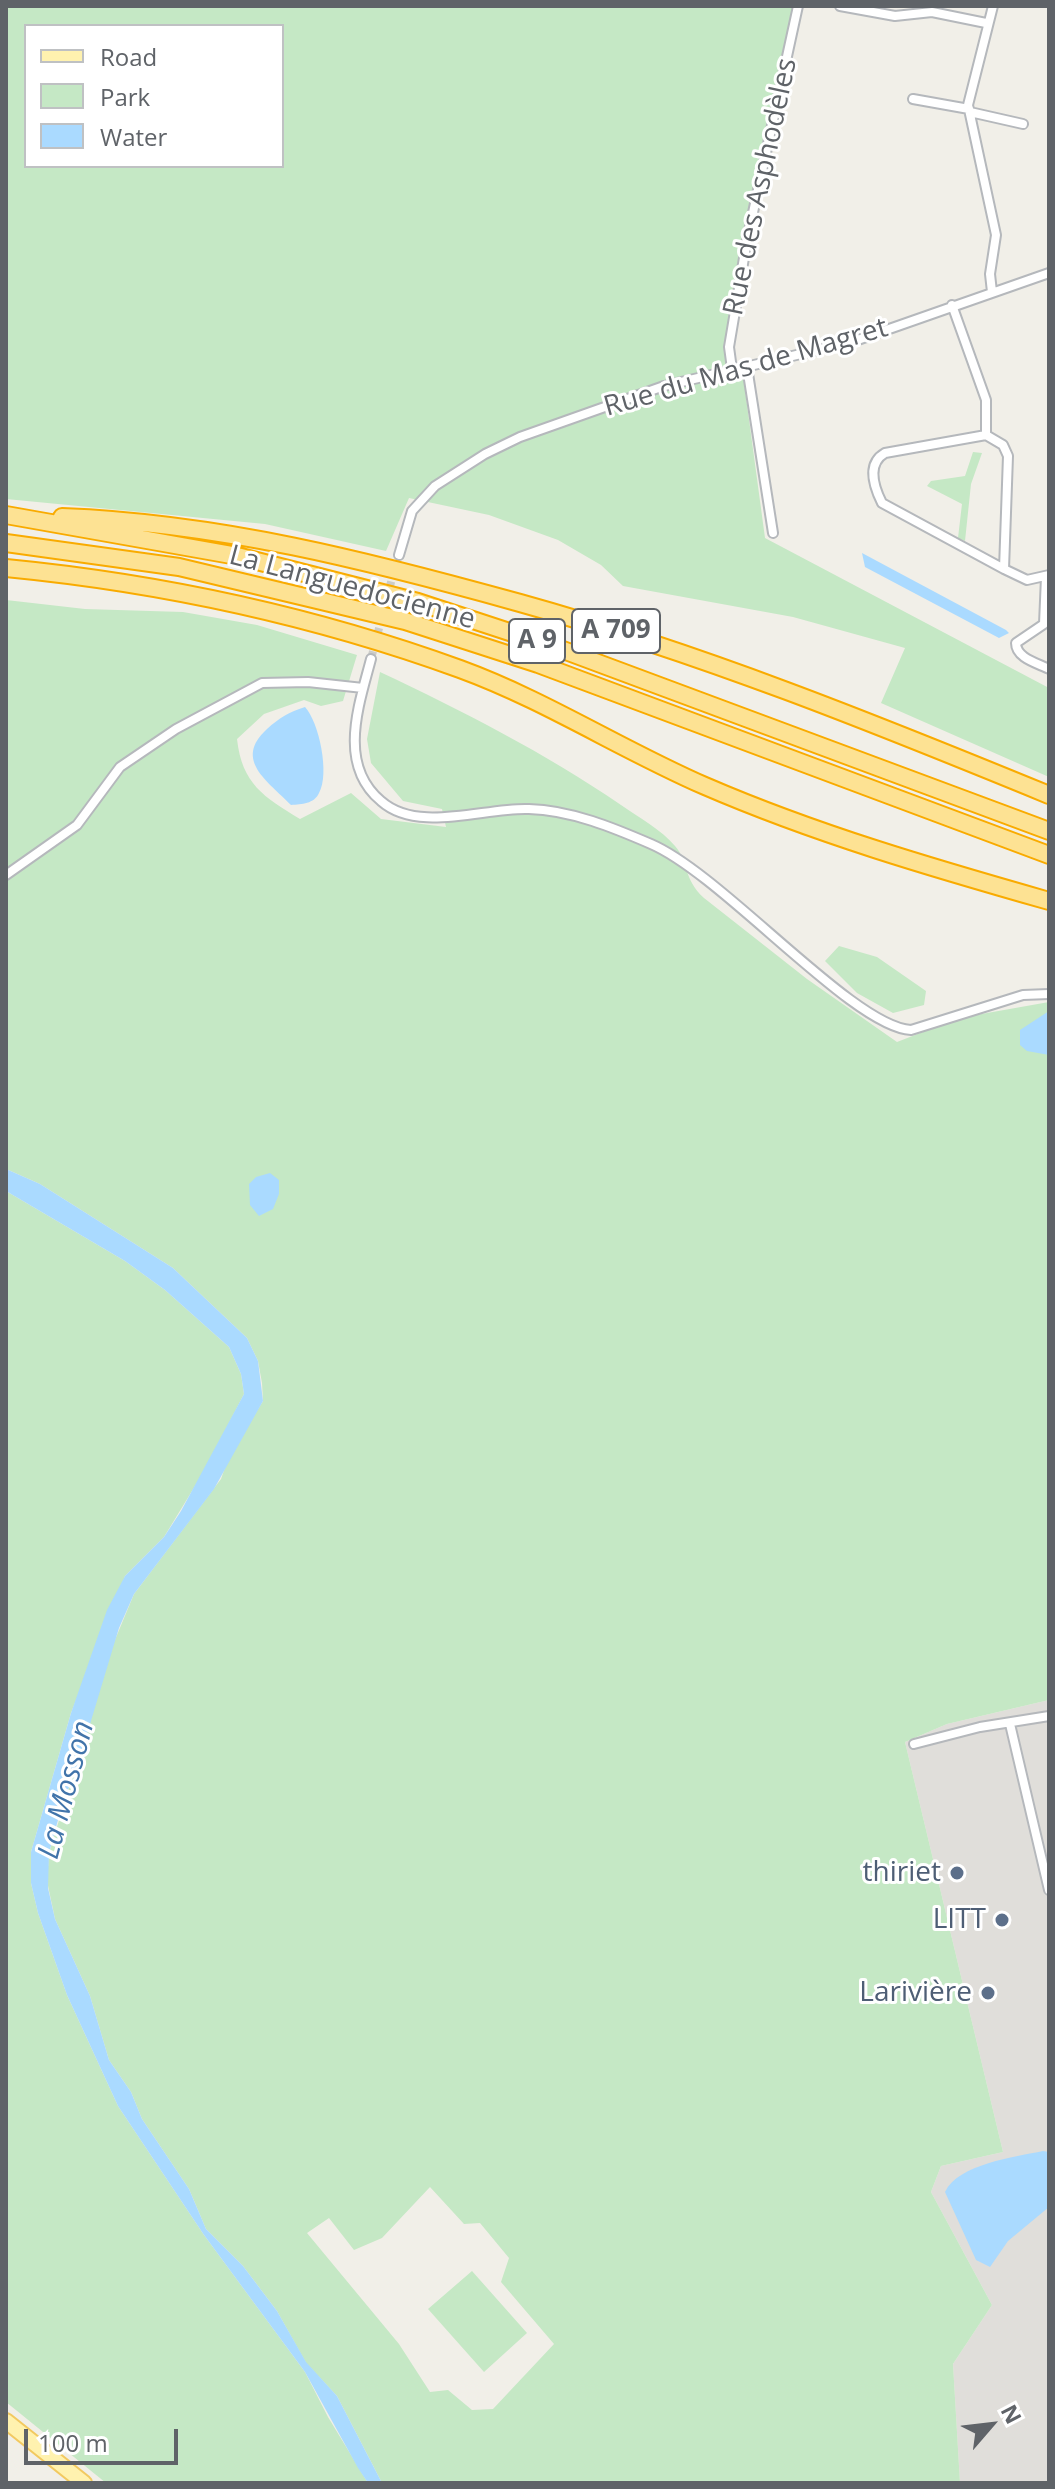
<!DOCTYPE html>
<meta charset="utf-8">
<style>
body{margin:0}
#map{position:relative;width:1055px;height:2489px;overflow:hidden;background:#f1efe8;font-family:"Open Sans",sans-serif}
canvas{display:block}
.frame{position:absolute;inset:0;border:8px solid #5f6368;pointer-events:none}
.legend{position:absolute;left:24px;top:24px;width:260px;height:144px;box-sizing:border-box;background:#fff;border:2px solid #bfc1c3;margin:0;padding:10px 14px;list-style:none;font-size:24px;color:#5f6368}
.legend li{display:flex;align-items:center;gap:16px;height:40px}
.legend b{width:40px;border:2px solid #bfc1c3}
.north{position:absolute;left:951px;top:2385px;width:80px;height:80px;-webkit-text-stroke:6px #fff;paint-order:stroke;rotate:62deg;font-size:22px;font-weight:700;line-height:32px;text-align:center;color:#5f6368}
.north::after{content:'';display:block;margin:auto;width:28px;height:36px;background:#5f6368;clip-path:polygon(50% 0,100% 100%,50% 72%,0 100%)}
.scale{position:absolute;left:24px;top:2429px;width:154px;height:36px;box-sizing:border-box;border:4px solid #5f6368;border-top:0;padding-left:10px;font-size:24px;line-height:28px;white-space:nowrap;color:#5f6368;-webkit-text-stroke:6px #fff;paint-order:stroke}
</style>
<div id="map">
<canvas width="1055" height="2489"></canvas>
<div class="frame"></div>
<ul class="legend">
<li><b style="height:10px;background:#fff2af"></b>Road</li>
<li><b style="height:22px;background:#c5e8c5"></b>Park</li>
<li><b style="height:22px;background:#aadaff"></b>Water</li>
</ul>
<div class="north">N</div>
<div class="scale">100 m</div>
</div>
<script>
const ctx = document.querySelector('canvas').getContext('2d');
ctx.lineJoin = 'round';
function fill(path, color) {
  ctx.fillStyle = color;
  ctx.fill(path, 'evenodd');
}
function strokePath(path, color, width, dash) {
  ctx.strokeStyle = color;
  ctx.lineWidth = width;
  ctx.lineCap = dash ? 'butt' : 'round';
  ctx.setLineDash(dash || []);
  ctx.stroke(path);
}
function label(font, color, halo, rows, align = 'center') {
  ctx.font = font + ' "Open Sans",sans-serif';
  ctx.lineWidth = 6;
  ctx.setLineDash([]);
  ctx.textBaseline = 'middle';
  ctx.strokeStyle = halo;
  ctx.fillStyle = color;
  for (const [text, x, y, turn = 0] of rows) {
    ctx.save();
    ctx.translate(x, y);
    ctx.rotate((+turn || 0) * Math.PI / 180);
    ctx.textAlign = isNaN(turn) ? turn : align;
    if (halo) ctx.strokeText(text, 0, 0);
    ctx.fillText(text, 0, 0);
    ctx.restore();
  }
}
fill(new Path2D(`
 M1049,1700v783h-89l-7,-119 39,-59 -61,-113 10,-26 62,-14 -98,-410 42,-18z`), '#e0deda');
fill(new Path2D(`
 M6,6h789l-46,208 -23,138 17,23 22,163 284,150v89l-168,-74 24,-55 -112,-31 -170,-31 -22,-21 -43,-25 -69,-25 -80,-17 -23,53 -121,-27 -259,-25zM26,26h256v140h-256z
 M973,452l9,1 -11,31 -6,57 -7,-3 4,-34 -35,-18 4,-5 34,-5z
 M6,600l79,9 98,3 74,13 100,30 -14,46 -22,5 -17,-6 -40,14 -27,25c5,45 27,58 63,80l51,-26 30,26 65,8 -4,-18 -39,-8 -32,-38 -4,-24 13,-67c83,39 165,81 241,133 17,12 41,25 54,41 14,16 8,33 29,52l103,81 90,63 62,-24 90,-16v698l-102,24 -42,18 98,410 -62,14 -10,26 61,113 -39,59 7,119h-578l-45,-87 -31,-33 -29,-52 -34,-45 -37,-37 -17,-40 -47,-70 -11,-27 -22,-32 -19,-64 -35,-77 -8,-38 2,-28 63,-206 22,-53 87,-115 8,-23 34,-55 -1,-18 -4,-22 -11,-23 -74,-70 -133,-84 -34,-15zM430,2187l34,37 16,-1 29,35 -8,24 53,62 -61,65 -21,1 -24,-20 -18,2 -31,-48 -92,-111 22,-15 25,32 28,-12z
 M839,946l38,11 49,34 -2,14 -31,8 -36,-20 -32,-32z
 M6,1191l119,70 40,29 64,57 12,27 3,20 -38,74 -42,69 -39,39 -54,137 -40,139v31l7,30 29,82 51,111 86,129 101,137 23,45 40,66h-262l-100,-81z
 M472,2271l55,62 -43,39 -56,-63z`), '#c5e8c5');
fill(new Path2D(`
 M862,553l144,77 3,3 -10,5 -134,-71z
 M305,707c14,15 25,67 14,86 -5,11 -17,11 -28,12 -23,-24 -58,-45 -24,-76 12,-11 22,-17 38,-22z
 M1049,1011v44l-22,-4 -7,-6v-15z
 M6,1169l34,15 133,84 74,70 11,23 5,40 -49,88 -80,105 -15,34 -41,136 -16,41 -13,48 -1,35 7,31 35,77 19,64 22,32 11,27 47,70 17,40 37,37 34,45 29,51 31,34 45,87h-14l-10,-15 -53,-96 -101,-137 -86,-129 -51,-111 -29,-82 -7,-30v-31l40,-139 36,-103 18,-34 39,-39 17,-26 63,-117 -3,-20 -12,-27 -64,-57 -40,-29 -119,-70z
 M270,1173l9,7v14l-6,15 -14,7 -9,-11 -1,-21 7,-7z
 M1043,2151l6,1v55l-41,34 -18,26 -14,-7 -31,-68c13,-28 70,-35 98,-41z`), '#aadaff');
strokePath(new Path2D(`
 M371,659l24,-92`), '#ccccc8', 8, [8, 4]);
const minor = new Path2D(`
 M840,6l55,10 37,-4 54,11
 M913,99l56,10
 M970,112l53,12
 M992,292l-2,-18 6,-39 -28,-130 25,-99
 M952,305l34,95v35l17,10 5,11 -4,113 23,11 22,-5
 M747,367l26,166
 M732,369l-3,-22 18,-107 51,-234
 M986,435l-101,18c-19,11 -11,34 -3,50l122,66
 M399,555l13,-44 23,-25 50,-32 35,-17 144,-51 188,-44 197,-69
 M1046,577l-2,47 -28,19c0,15 21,20 33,26
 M371,659c-12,46 -34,105 10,142 37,33 104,6 148,8 42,1 85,19 122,35 72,31 202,183 260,186l112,-35 26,-1
 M6,875l71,-50 43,-58 56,-38 86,-46 46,-1 55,6
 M1010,1724l39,166
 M914,1744l66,-17 69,-11`);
const primary = new Path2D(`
 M6,2421l78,62`);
const motorway = new Path2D(`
 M6,515l231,41 181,46 137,45 494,184
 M62,517c158,6 307,44 458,86 180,50 356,121 529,192
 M6,543l173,24 226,54 133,43 511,191
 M6,568c154,15 308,48 454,101 85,31 162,81 245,117 111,48 228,82 344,115`);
strokePath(minor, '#b5b8bc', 12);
strokePath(primary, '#f2c960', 18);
strokePath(motorway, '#f9ab00', 20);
strokePath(minor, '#fff', 8);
strokePath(primary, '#fff2af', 14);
strokePath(motorway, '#fde293', 16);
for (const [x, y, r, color] of [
 [957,1873,8,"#5c6f8a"],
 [1002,1920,8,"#5c6f8a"],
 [988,1993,8,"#5c6f8a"]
]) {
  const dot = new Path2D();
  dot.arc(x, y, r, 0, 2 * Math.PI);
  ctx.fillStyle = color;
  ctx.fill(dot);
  strokePath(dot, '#fff', 3);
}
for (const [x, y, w] of [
 [616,631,88],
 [537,641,56]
]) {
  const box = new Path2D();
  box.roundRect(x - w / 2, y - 22, w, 44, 6);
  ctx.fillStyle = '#fff';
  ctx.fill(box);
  strokePath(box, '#5f6368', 2);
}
label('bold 26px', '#5f6368', null, [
 ["A 709",616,631],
 ["A 9",537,641]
]);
label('28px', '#5f6368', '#fff', [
 ["Rue des Asphodèles",761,187,-78],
 ["Rue du Mas de Magret",746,368,-16],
 ["La Languedocienne",352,588,15]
]);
label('28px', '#4e5e75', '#fff', [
 ["thiriet",941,1873],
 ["LITT",986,1920],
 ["Larivière",972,1993]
], 'right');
label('italic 30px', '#4174aa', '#fff', [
 ["La Mosson",67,1790,-75]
]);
</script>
